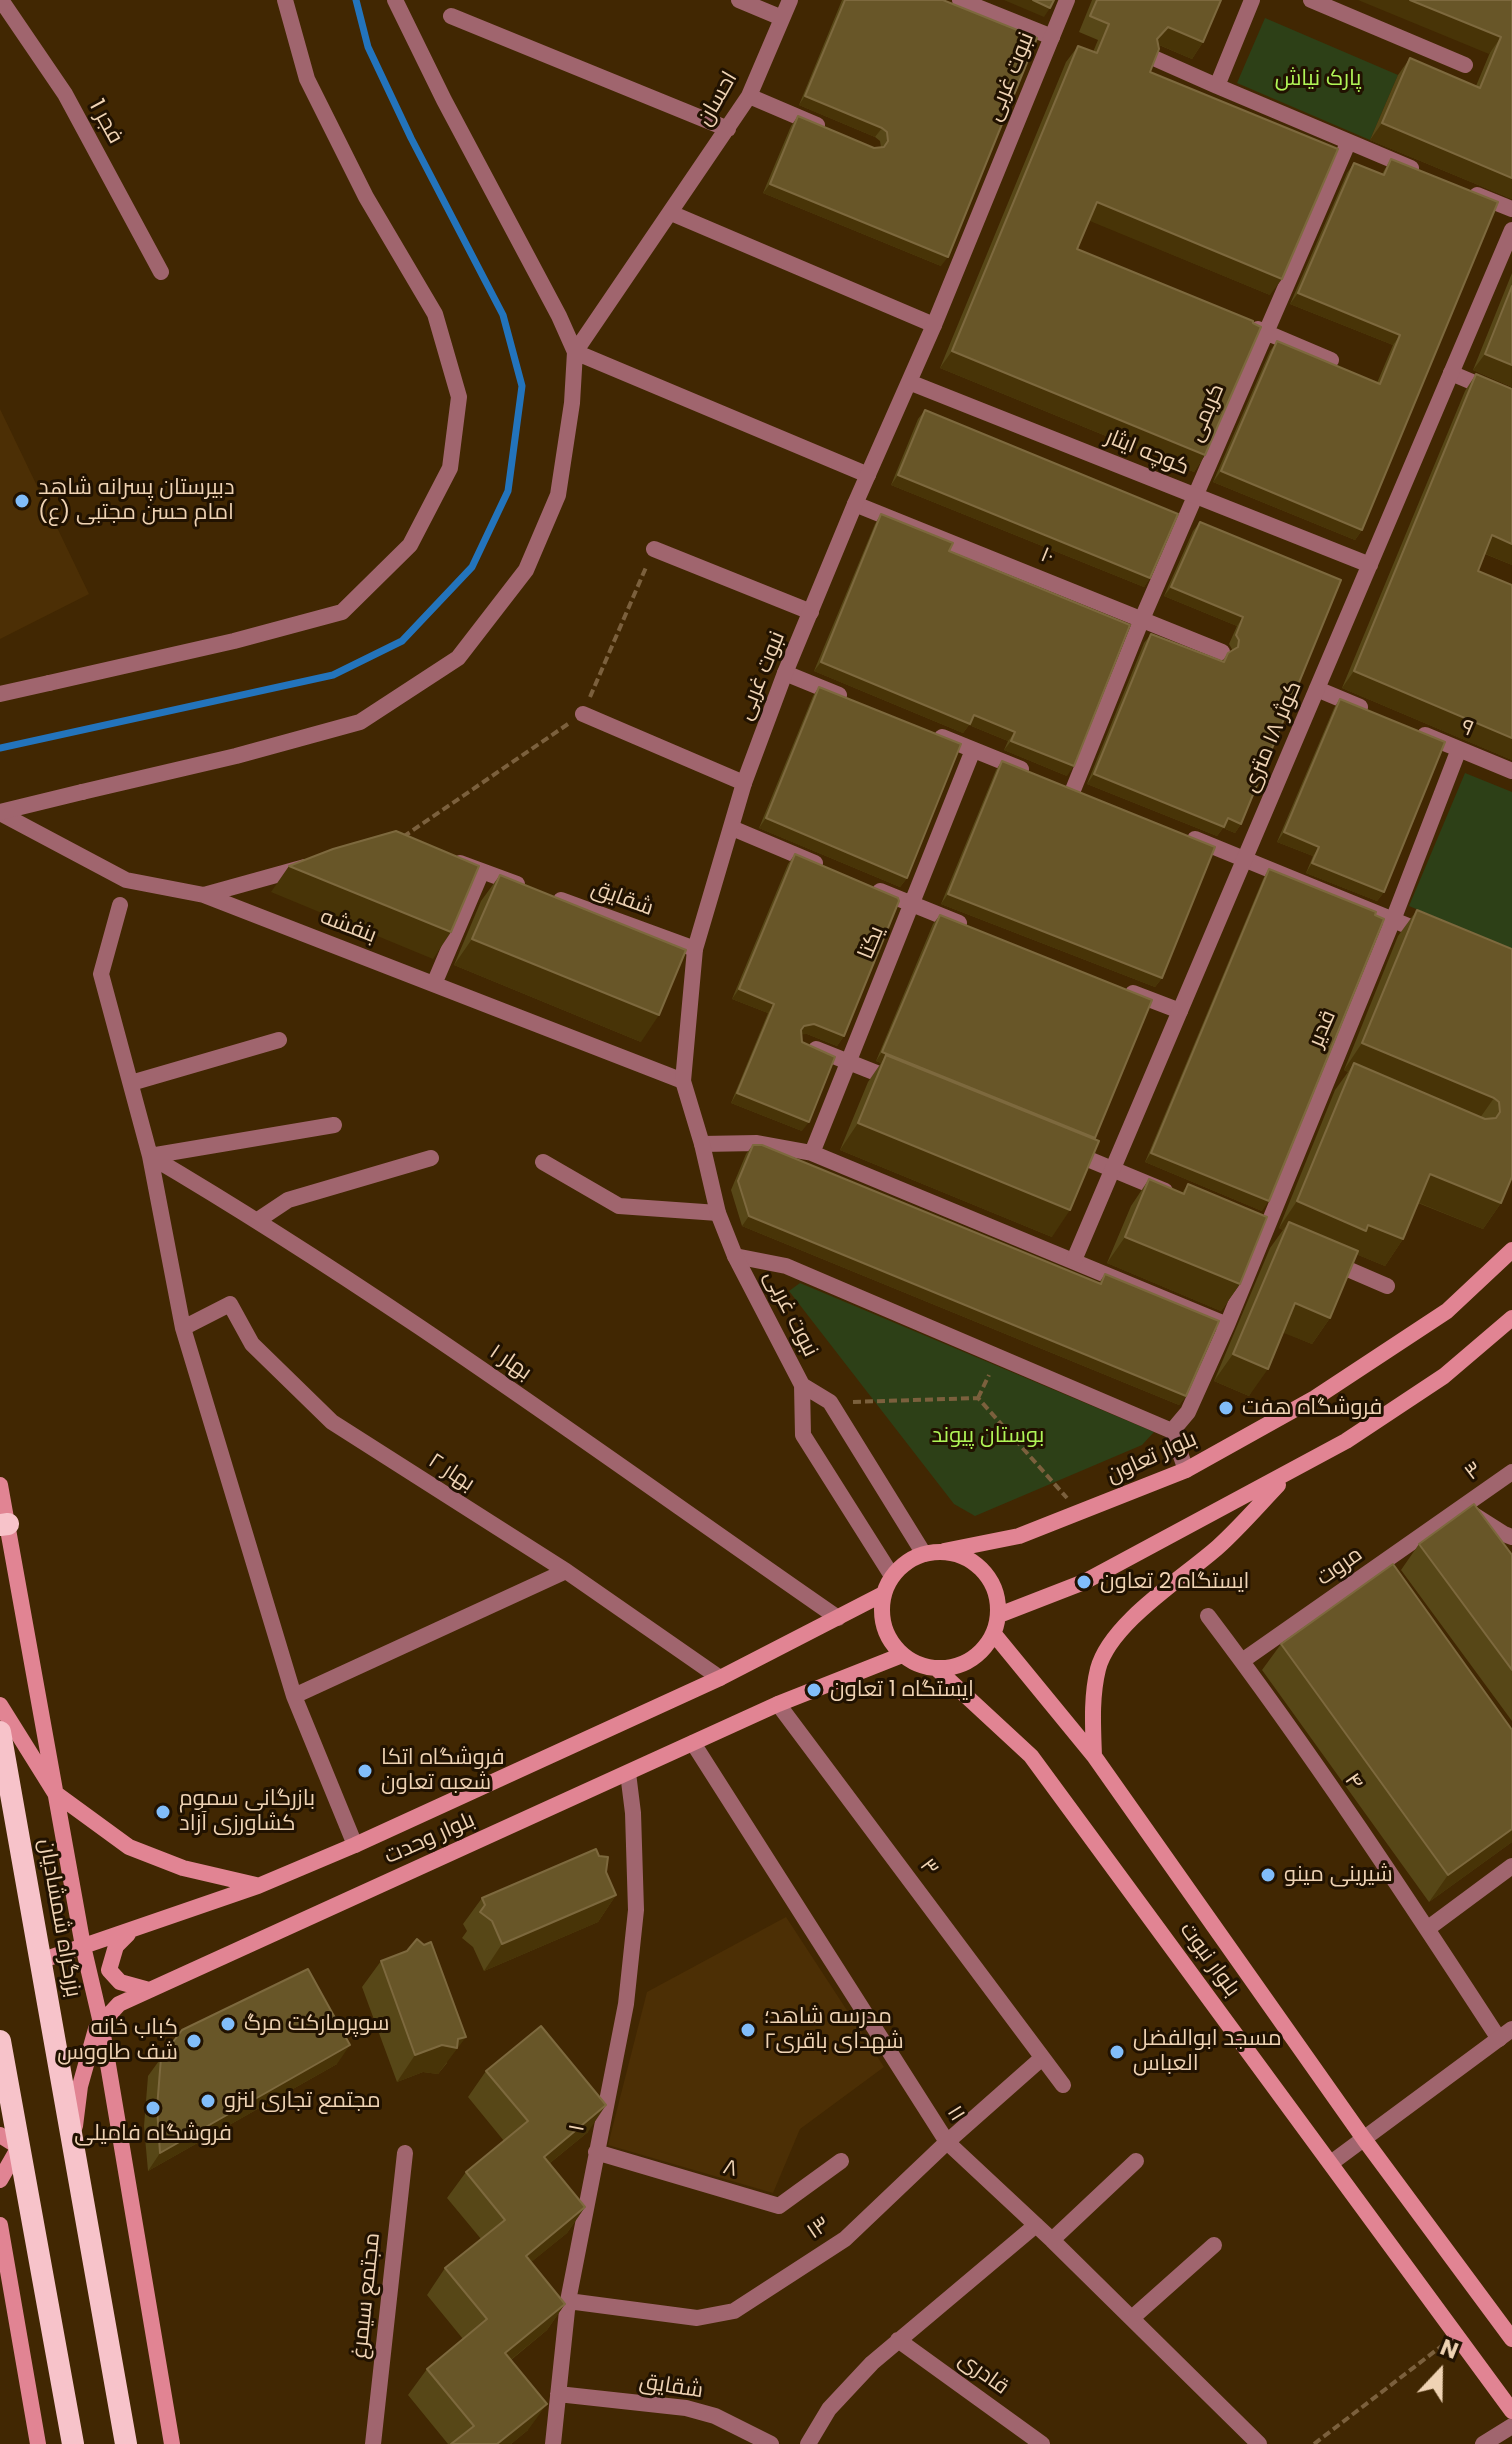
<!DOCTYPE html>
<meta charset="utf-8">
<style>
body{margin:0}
#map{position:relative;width:1512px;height:2444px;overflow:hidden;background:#412702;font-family:Poppins,sans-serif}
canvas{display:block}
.north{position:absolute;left:1400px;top:2332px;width:80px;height:80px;-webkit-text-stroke:6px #211201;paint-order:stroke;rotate:22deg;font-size:22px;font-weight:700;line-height:32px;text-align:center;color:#efd3b4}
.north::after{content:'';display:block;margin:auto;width:28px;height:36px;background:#efd3b4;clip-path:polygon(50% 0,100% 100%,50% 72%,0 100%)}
</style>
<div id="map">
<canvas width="1512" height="2444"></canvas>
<div class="north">N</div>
</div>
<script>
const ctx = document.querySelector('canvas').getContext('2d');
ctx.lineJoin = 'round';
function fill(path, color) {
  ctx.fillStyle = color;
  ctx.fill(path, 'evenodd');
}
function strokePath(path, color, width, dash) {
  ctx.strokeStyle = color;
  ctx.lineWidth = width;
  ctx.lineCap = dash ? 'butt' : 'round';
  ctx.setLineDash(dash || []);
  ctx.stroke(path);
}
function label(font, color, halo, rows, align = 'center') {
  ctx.font = font + ' Poppins,Cairo,sans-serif';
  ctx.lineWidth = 6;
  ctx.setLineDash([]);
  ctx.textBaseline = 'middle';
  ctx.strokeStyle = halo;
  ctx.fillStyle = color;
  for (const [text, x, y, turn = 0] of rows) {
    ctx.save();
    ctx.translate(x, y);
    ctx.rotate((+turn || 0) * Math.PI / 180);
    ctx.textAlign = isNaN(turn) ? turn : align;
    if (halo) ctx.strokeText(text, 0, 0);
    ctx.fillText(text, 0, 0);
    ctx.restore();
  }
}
fill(new Path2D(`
 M0,409l89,185 -89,45z
 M786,1917l98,150 -84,62 -27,64 -165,-48 39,-153z`), '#4c2f05');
fill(new Path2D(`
 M1265,18l133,57 -28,65 -133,-57z
 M1465,773l47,19v157l-103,-43z
 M800,1283l354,149 -12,13 -167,71 -21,-12 -165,-213z`), '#2d4017');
strokePath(new Path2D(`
 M0,748l333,-73 69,-34 70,-74 36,-76 14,-105 -19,-71 -92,-177 -43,-91 -12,-47`), '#2374bc', 7);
strokePath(new Path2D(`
 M590,697l57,-132
 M403,837l165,-113
 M978,1398l11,-23
 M853,1402l125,-4 89,100
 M1314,2444l129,-99`), '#7b603d', 4, [8, 4]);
strokePath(new Path2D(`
 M1,0l64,94 96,178
 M739,0l43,18
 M790,0l-41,96 -174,256 293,123
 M960,0l92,37
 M1252,0l-35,86 194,82
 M1311,0l154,65
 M451,16l277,113
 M1156,59l61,27
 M749,96l68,29
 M1477,195l35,14
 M671,213l263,112
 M1258,329l73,31
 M1451,373l61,26
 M855,504l367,148
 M654,549l157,63
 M785,673l54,22
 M49,683l185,-42 108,-29 68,-67 40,-77 9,-71 -24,-83 -69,-117 -59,-118 -22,-79
 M1317,689l43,18
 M583,714l161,69
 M1425,735l87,36
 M942,737l79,32
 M1073,790l69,-171 206,-476
 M82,792l154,-36 124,-34 98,-64 68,-88 32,-75 14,-92 3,-51 -16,-36 -115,-216 -49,-100
 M0,813l126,67 78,15 479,186
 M732,828l83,35
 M1195,839l230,94
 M460,863l57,21
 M880,891l79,32
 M204,895l101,-28
 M561,900l134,49
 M120,905l-19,69 49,182 33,172 111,368 61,149
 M434,984l48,-113
 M1133,993l47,18
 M816,1049l78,31
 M131,1083l148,-43
 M702,1144l55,-1 55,10 415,172
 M1071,1152l94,39
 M812,1153l161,-403
 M150,1156c238,140 461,305 688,462
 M150,1156l184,-31
 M543,1162l76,44 99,7
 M258,1220l30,-20 143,-42
 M735,1256l51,10 386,165 14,39
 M1329,1261l58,25
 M183,1328l47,-24 22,40 80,78 234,149 154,107
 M1172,1431l16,-19 39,-87 166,-405 66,-171
 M1208,1616c103,136 198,280 291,423
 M1242,1661l270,-189
 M294,1696l272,-125
 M778,1704l285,381
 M693,1743l254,399 105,98 207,204
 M1427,1929l85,-63
 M596,2152l183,54 62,-45
 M1052,2240l84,-79
 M568,2301l129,17 37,-7 111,-72 102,-97 95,-84
 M1132,2318l82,-73
 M898,2340l144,104
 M558,2394l128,14 29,8 56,28
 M373,2444l32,-291
 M553,2444l15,-143 58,-297 10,-94 -3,-97 -5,-40
 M808,2444l21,-35 43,-46 164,-138
 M1483,2444l29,-18`), '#a0656e', 16);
strokePath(new Path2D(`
 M909,382l461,183
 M0,694l49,-11
 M0,812l82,-20
 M1074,1260l438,-1030
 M802,1385l28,17 94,152
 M1463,1508l41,26 8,3
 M892,1576l-89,-141 -1,-50 -67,-129 -17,-43 -16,-69 -19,-63 12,-132 49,-166 41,-110 70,-169 79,-179 133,-325
 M1331,2163l181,-134`), '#a0656e', 16);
strokePath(new Path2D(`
 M0,1485l83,461 18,77 71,421
 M944,1551l75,-15 167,-66 129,-72 132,-87 65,-61
 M882 1610a58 58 0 1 1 116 0a58 58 0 1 1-116 0Z
 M999,1615l85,-33 262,-141 98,-65 68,-58
 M994,1634l100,122 270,383 148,200
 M937,1669l94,87 481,655
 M0,1705l55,88 74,54 54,21 73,17
 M1094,1756c-1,-29 -3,-59 4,-87 12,-46 85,-91 120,-122 21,-19 40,-41 60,-62
 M128,1934l-12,12 -7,24 11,12 29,8
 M40,1961l218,-75 97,-41 365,-167 163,-84
 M75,2126l5,-40 16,-57 23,-25 659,-300 124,-49
 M0,2135l19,12 -19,33
 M0,2225l38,219`), '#e18493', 16);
strokePath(new Path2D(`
 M0,1525l8,-1
 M0,1732l126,712
 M0,2041l73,403`), '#f7c3ca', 22);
fill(new Path2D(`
 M842,0h101l-2,266 -178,-73 28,-67 7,-10 76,32 7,-1 -1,-6 -5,-4 -76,-32z
 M1092,0h129l-18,42 -11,17 -33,-14 -9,27 120,223 -181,-75 -12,29 128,206 -11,17 -254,-104 126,-306 12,-16 15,6 5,-12 -19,-8z
 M1512,0v199l-142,-59 28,-65 12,-17 66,28z
 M1391,159l107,43 -136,328 -7,10 -142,-58 57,-131 7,-10 100,42 16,-38 -103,-41 57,-131 7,-10 28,11z
 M1512,273v114l-39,-17z
 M1476,374l36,15v176l-27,-11 -7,17 34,14v175l-170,-72 123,-297z
 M925,410l225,168 -6,9 -253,-102 27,-66z
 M881,514l68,37 118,225 -63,-26 4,-9 -39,-16 -6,8 -149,-62 61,-147z
 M1200,522l141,58 -100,244 -6,9 -12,-5 -6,8 -130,-52 57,-141 7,-9 71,28 6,-9 5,-2 -4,-7 8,-18 -73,-30 29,-65z
 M819,687l88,191 -7,9 -141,-59 54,-132z
 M1340,699l44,193 -7,9 -71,-28 7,-17 -36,-14 57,-134z
 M1002,761l160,217 -7,9 -214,-83 55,-134z
 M795,854l49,182 -7,10 -30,-12h-6l1,97 -71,-28 37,-90 -36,-14 56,-135z
 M1269,869l-7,342 -117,-49 118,-283z
 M500,875l141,167 -187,-77 27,-64z
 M1417,910l95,39 -11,254 -18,26 -65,-26 -15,36 -18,27 -29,-12 -26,64 -18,26 -29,-12 -34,64 -35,-15 56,-133 13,-18 -4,-2 56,-138 13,-18 -4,-2 54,-134z
 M940,915l112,322 -212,-87 28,-68 13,-19 -5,-2 57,-137z
 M753,1145l346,138 6,-9 81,122 -7,9 -437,-179 -11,-36 15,-36z
 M1149,1179l33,14 6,-9 52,100 -19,27 -114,-48 24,-57z
 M1419,1544l93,11v166l-111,-151z
 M1281,1644l231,198 -83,60 -167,-232z
 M606,1872l10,23 -18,27 -114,49 -11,-24 -11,-9 5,-7 -4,-7 19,-26z
 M381,1961l66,102 -9,11 -15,-2 -26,10 -35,-95z
 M161,2058l176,6 -189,107 -4,-45 4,-50z
 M486,2071l102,61 -38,31 35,44 -18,26 -36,29 34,42 -18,26 -36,30 17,70 -17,14h-63l-40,-49 19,-26 36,-30 -36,-44 18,-27 36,-29 -34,-41 19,-26 38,-31 -36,-44z`), '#574717');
fill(new Path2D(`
 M1004,0h29l17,8 -6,9z
 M1358,0h52l91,37 -12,17z
 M1168,27l35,15 -11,17 -35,-15v-5z
 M805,96l77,32 -7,9 -76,-32z
 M1382,123l130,55v21l-142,-59z
 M770,184l178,73 -7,9 -178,-73z
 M1097,202l185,77 -12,16 -185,-76z
 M1298,293l102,42 -7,10 -103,-41z
 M952,351l253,104 -11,17 -254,-104z
 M1485,354l27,11v22l-39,-17z
 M1221,471l141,59 -7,10 -142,-58z
 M898,475l252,103 -6,9 -253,-102z
 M1492,535l20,9v21l-31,-13z
 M1171,587l72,30 -6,9 -73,-30z
 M821,662l153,53 41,17 -7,9 -39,-16 -6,8 -149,-62z
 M1354,671l158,67v22l-170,-72z
 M1011,741l63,25 -7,10 -63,-26z
 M1094,774l134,44 13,6 -6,9 -12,-5 -6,8 -130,-52z
 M766,818l141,60 -7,9 -141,-59z
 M1284,832l35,15 -6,9 -36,-14z
 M1312,863l72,29 -7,9 -71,-28z
 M289,866l162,66 -18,27 -162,-67z
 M948,894l214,84 -7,9 -214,-83z
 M472,939l187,76 -18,27 -187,-77z
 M739,989l35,15 -6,9 -36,-14z
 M814,1024l30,12 -7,10 -30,-12 -9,1 6,-9z
 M1362,1043l132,55 -19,27 -121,-62 -6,9 -4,-2z
 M882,1052l213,86 -7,9 -202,-92 -5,8 -5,-2z
 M737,1093l72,29 -7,9 -71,-28z
 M858,1123l212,87 -18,27 -212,-87z
 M1151,1153l118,48 -7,10 -117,-49z
 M1430,1174l71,29 -18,26 -71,-29z
 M1297,1201l71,24 35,14 -18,27 -34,-14 -62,-30 -6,8 -4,-2z
 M749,1216l437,180 -7,9 -437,-179z
 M1125,1237l115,47 -19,27 -114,-48z
 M1295,1303l35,15 -18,26 -36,-14z
 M1233,1354l35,15 -19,27 -35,-15z
 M1512,1829v13l-83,60 19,-27z
 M616,1895l-18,27 -114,49 18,-27z
 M466,2037l-28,37 -15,-2 -26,10 18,-27z
 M350,2045l-13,19 -189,107 12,-18z
 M606,2105l-18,27 -63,51 19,-26z
 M585,2207l-18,26 -60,49 19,-26z
 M565,2304l-18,26 -60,49 18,-26z
 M547,2404l-19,26 -17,14h-14z`), '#483407');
const building = new Path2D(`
 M845,0h98l94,38 -89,219 -178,-73 28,-68 76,32 10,-1 4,-6 -1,-9 -5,-4 -77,-32z
 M1033,0h21l-4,8z
 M1097,0h124l-18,42 -35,-15 -11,12 2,10 -9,23 188,77 -56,130 -185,-77 -20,47 176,72v2l8,4 -56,128 -253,-104 126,-305 19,7 12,-29 -19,-8z
 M1410,0h102v178l-130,-55 28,-65 70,30 21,-51z
 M1391,159l107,43 -136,328 -141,-59 56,-130 103,43 20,-49 -102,-42 56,-130 30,12z
 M1512,286v79l-27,-11z
 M1476,374l36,15v155l-20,-9 -14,36 34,14v153l-158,-67z
 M925,410l253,104 -28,64 -252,-103z
 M881,514l72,29 -4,8 181,74 -56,141 -63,-25 4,-9 -41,-17 -4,9 -149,-62z
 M1200,522l141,58 -100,244 -13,-6 -4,9 -130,-53 57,-140 73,28 4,-9 10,-6 1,-7 -3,-5 7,-18 -72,-30z
 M819,687l142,57 -54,134 -141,-60z
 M1340,699l105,43 -61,150 -72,-29 7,-16 -35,-15z
 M1002,761l213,86 -53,131 -214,-84z
 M396,831l83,35 -28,66 -162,-66 44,-17z
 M795,854l103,44 1,3 -55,135 -30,-12 -10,2 -3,4 1,12 33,15 -26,65 -72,-29 37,-89 -35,-15z
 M1269,869l107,43 -1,3 9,4 -115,282 -118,-48z
 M500,875l186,75 -27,65 -187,-76z
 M1417,910l95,39v228l-11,26 -71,-29 -27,65 -35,-14 -2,6 -69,-30 57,-138 131,56 11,-1 4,-6 -1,-10 -5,-4 -132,-55z
 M940,915l212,85 -57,138 -213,-86z
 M886,1055l213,86 -29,69 -212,-87z
 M753,1145h9l339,139 4,-10 114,47 -33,75 -437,-180 -11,-35z
 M1149,1179l35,15 4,-10 79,33 -27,67 -115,-47z
 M1289,1222l69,29 -28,67 -35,-15 -27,66 -35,-15z
 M1474,1504l38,51v115l-93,-126z
 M1393,1564l119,166v99l-64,46 -167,-231z
 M596,1849l3,7 9,1 -2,15 10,23 -114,49 -10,-23 -12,-9 5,-7 -3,-7z
 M417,1939l7,6 7,-3 35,95 -8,2 -1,9 -15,-3 -27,10 -34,-94 26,-10z
 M308,1969l42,76 -190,108 -3,-45 4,-50 21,-28z
 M541,2026l65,79 -62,52 41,50 -59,49 39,48 -60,49 42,51 -50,40h-46l23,-18 -47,-57 60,-50 -42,-51 60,-48 -39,-48 62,-51 -42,-50z`);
fill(building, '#685628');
strokePath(building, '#7d693e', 2);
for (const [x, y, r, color] of [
 [22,501,8,"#81bdfa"],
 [1226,1408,8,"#81bdfa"],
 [1084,1582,8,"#81bdfa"],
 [814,1690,8,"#81bdfa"],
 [365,1771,8,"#81bdfa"],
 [163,1812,8,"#81bdfa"],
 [1268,1875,8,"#81bdfa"],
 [228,2024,8,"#81bdfa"],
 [748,2030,8,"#81bdfa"],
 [194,2041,8,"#81bdfa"],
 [1117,2052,8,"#81bdfa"],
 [208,2101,8,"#81bdfa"],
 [153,2108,8,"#81bdfa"]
]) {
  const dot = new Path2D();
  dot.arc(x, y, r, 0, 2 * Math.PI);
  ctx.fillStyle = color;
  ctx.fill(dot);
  strokePath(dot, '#211201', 3);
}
label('22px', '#efd3b4', '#211201', [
 ["نبوت غربی",1011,77,-68],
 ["احسان",718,99,-60],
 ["فجر 1",105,122,61],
 ["کریمی",1207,413,-67],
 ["کوچه ایثار",1147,453,22],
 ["۱۰",1047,557,22],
 ["نبوت غربی",762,676,-68],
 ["۹",1467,729,23],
 ["کوثر ۱۸ متری",1273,737,-67],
 ["شقایق",622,899,20],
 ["بنفشه",348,927,21],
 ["یکتا",872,943,-68],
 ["قدیر",1323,1029,-67],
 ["نبوت غربی",790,1314,63],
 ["بهار ۱",510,1363,34],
 ["بلوار تعاون",1152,1458,-24],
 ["۳",1474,1472,-37],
 ["بهار ۲",451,1473,33],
 ["مروت",1340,1567,-35],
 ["۴",1353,1782,55],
 ["بلوار وحدت",430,1839,-24],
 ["۳",928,1868,53],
 ["بزرگراه شمشادیان",59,1918,80],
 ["بلوار نبوت",1209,1960,54],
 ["۱۱",955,2114,58],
 ["۱",578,2128,-79],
 ["۸",730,2169,16],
 ["۱۳",819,2229,-34],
 ["مجتمع سیمرغ",367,2296,-84],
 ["قادری",983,2374,36],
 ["شقایق",671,2387,9]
]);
label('22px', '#b0f557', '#211201', [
 ["پارک نیاش",1318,79],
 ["بوستان پیوند",988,1436]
]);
label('22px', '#efd3b4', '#211201', [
 ["دبیرستان پسرانه شاهد",38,488],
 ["امام حسن مجتبی (ع)",38,513],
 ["فروشگاه هفت",1242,1408],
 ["ایستگاه 2 تعاون",1100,1582],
 ["ایستگاه 1 تعاون",830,1690],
 ["فروشگاه اتکا",381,1758],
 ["شعبه تعاون",381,1783],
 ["بازرگانی سموم",179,1799],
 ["کشاورزی آزاد",179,1824],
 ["شیرینی مینو",1284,1875],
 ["مدرسه شاهد؛",764,2017],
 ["شهدای باقری۲",764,2042],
 ["سوپرمارکت مرگ",244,2024],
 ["کباب خانه",178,2028,"right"],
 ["شف طاووس",178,2053,"right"],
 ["مسجد ابوالفضل",1133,2039],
 ["العباس",1133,2064],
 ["مجتمع تجاری لنزو",224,2101],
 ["فروشگاه فامیلی",153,2134,"center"]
], 'left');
</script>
